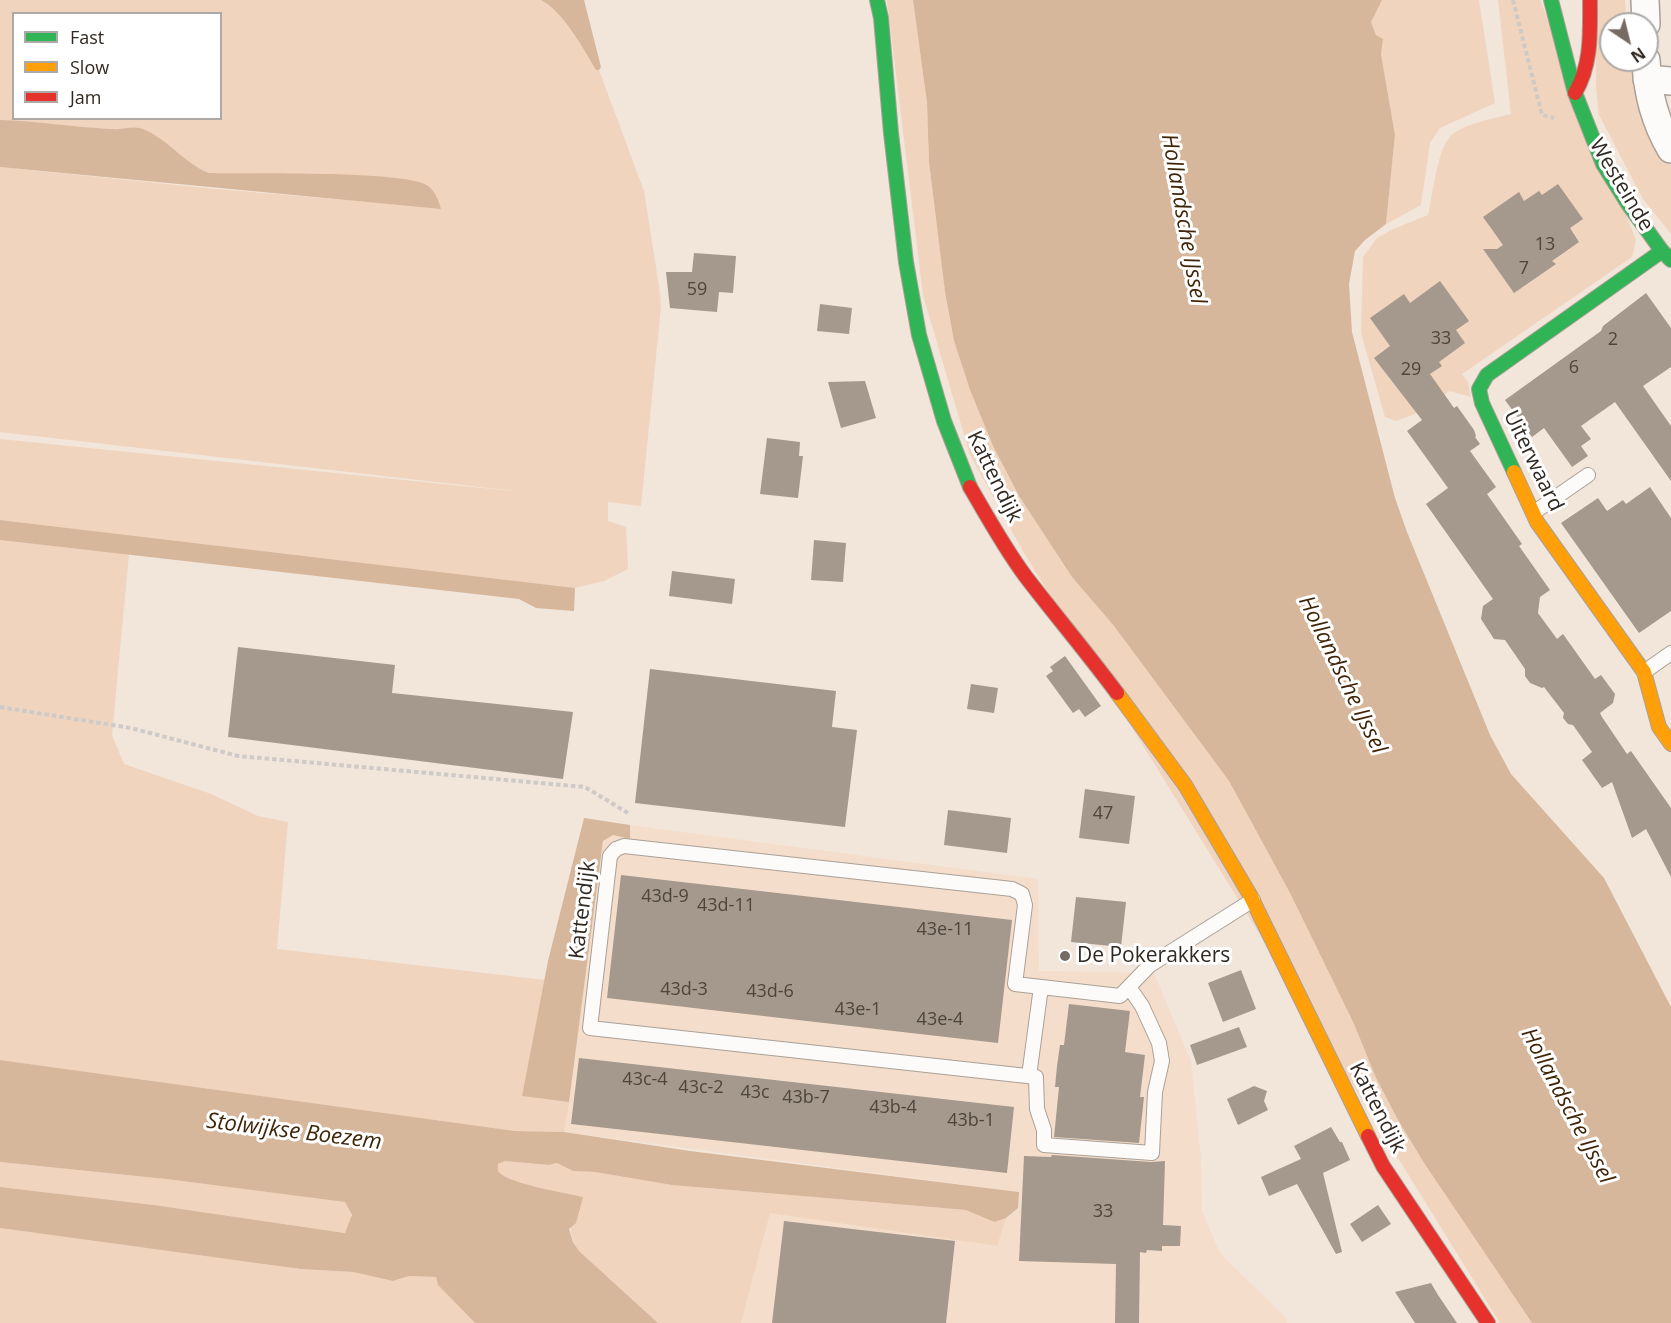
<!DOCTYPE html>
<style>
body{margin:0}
#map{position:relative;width:1671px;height:1323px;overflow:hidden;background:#f2e5da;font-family:"Open Sans",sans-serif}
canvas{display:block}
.legend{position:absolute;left:12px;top:12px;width:210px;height:108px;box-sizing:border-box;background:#fff;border:2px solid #ada9a6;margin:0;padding:8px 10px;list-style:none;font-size:18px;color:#312921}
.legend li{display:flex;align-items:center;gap:12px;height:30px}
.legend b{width:30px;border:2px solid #ada9a6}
.north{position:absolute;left:1599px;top:12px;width:60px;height:60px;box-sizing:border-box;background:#fff;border:2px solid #ada9a6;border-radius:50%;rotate:145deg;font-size:16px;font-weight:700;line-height:24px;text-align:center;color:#312921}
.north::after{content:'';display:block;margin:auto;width:21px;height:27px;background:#756b62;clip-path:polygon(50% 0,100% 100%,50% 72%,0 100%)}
</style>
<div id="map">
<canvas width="1671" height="1323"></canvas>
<ul class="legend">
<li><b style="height:8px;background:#30b455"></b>Fast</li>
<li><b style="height:8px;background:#ff9f0a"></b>Slow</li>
<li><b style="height:8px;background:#e5322d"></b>Jam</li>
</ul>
<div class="north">N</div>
</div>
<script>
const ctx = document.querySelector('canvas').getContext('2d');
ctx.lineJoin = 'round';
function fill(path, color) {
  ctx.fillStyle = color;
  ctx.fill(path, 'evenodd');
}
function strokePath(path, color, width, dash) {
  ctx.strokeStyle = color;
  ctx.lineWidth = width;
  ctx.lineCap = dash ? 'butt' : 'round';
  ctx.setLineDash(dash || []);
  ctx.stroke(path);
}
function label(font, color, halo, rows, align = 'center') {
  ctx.font = font + ' "Open Sans",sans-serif';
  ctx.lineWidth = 6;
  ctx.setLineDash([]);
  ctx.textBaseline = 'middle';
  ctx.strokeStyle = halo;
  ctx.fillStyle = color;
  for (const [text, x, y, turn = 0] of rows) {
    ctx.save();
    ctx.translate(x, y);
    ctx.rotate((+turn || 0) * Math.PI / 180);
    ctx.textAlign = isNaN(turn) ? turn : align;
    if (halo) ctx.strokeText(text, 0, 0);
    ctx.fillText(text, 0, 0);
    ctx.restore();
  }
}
fill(new Path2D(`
 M606,822l432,57 1,92 115,2 37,88 10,97 1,53 18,42 66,65 1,5h-546l29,-111 226,34 10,-28 12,-10 1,-16 -455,-60z`), '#f4decb');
fill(new Path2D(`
 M0,0h541c21,12 42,48 55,70h3l45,121 16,102 1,14 -20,199 -33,-4v19l18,6 2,42 -24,12 -29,7 -575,-68v-81l532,54 -532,-61v-265l216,22 225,19 -88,-33 -144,-2c-25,-10 -41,-34 -66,-44 -11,-4 -21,1 -32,0 -37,-2 -74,-8 -111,-9zM14,14h206v104h-206z
 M887,0h26l14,103 2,59 16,130 9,49 16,49 23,56 26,50 53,81 42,49 115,155 61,112 64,131 22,54 22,42 26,43 108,160h-32l-476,-770 -54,-98 -47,-160z
 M1382,0h97l16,103 -55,25 -10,15 -9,62 -35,19 9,-89 -14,-81 2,-15 -7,-4 -6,-13z
 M1498,0h42l96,240 -4,17 -170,117 6,8 3,15 -21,-6 -33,22 -21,8 -11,-4 -24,-84 2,-76 14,-19 16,-9 35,-14c5,-20 9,-71 26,-82 17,-11 38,-14 57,-19z
 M1596,0h29l1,24h-15v36h20l4,28 18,51 18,27v68l-28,-35 -44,-84 -3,-27z
 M0,540l129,14 -17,181 12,29 87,30 47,22 30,6 -11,127 268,31 -23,116 47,6 -5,30 -49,-1 -515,-71z
 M505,1161l44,4 8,-2 16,8 22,1 77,13 294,25 27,12 13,-4 -9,28 -227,-33 -29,110h-83l-79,-72c-15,-23 -6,-31 4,-54 -17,-4 -74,-13 -83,-24 -3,-3 -2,-4 -2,-9z
 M0,1162l166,17 179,23c8,14 8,16 1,31l-192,-28 -154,-18z
 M0,1228l300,41 53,3 40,9 16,-5 27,1 2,8 37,38h-475z`), '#f0d4be');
fill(new Path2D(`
 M541,0h43l17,67 -2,3h-3c-13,-22 -33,-58 -55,-70z
 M913,0h469l-11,22 5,13 7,4 -2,15 14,81 -9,89 -21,16 -10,11 -6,33 3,48 43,166 12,34 83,203 21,39 93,104 67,129v316h-139l-108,-160 -26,-43 -22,-42 -22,-54 -64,-131 -61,-112 -115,-155 -42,-49 -53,-81 -26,-50 -23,-56 -16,-49 -9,-49 -16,-130 -2,-59z
 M0,120c37,1 74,7 111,9 11,1 21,-4 32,0 25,10 41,34 66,44 34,1 200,-3 219,13 7,5 11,15 13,23l-441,-42z
 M0,520l575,68 -1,23 -38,-3 -17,-9 -519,-59z
 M584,818l46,7v14l-17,-4 -10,6 -34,261 -47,-6 26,-135z
 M0,1060l515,71 49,1 126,19 329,41 -1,16 -12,10 -12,4 -28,-12 -294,-25 -77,-13 -22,-1 -16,-8 -8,2 -44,-4 -7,3c0,5 -1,6 2,9 10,11 67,20 83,24l-7,26 -7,6 4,13 6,9 79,72h-183l-37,-38 -2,-8 -27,-1 -16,5 -40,-9 -53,-3 -300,-41v-41l154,18 191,28 7,-18 -7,-13 -179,-23 -166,-17z`), '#d7b79b');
fill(new Path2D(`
 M1558,184l25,35 -13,9 9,14 -27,19 4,3 -42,29 -31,-44h14l6,-4 -20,-28 36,-25 5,9 15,-10 3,4z
 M694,253l42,3 -3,37 -14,-1 -2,20 -47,-4 -4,-36h26z
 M1440,281l29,40 -13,9 9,13 -26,19 3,4 -12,8 24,34 3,-2 17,24 2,6 -1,1 5,7 -10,7 26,36 -9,7 35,50 -3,2 31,44 -10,7 -2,16 19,26 6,-5 32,45 6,-4 14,19 -2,9 -13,10 2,4 25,37 4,-3 40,57v69l-25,-48 -14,9 -20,-56 -10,6 -20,-28 10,-8 -19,-27 -5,-1 -5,-6 1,-5 -20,-26 -2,1 -12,-5 -5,-7v-7l-20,-29 -11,-1 -13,-20 2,-13 10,-7 -67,-95 22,-16 -41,-57 15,-11 -48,-62 16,-12 -20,-28 34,-24 6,9z
 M1646,293l25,35v39l-28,19 28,40v55l-56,-79 -34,24 10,13 -10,7 7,10 -16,11 -28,-39 -12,9 -27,-37 96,-69 2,-5z
 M820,304l32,4 -3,26 -32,-3z
 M865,381l11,37 -35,10 -13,-46z
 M767,438l33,4 -1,14h4l-5,42 -38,-4z
 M1650,487l21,31v93l-32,22 -78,-110 37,-25 9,13 16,-11 3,4z
 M814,540l32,3 -3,39 -32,-2z
 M672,571l63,8 -3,25 -63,-8z
 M238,647l157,18 -3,28 181,19 -10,67 -335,-42z
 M1065,656l36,50 -16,11 -6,-8 -6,4 -27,-37 7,-5 -3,-4z
 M650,669l186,22 -4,36 25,3 -12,97 -210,-24z
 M971,684l27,4 -4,25 -27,-4z
 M1085,789l50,7 -6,48 -50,-6z
 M948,810l63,8 -4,35 -63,-8z
 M621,875l391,45 -14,123 -391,-45z
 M1076,897l50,5 -5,45 -50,-5z
 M1241,970l15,39 -33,13 -15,-39z
 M1069,1004l61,7 -5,41 20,3 -5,42h4l-5,46 -85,-6 5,-50h-4l2,-21 3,-21h4z
 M1239,1027l8,20 -50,18 -7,-20z
 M579,1058l435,49 -7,66 -436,-49z
 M1254,1086l13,5 -3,10 4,9 -30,15 -11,-26z
 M1331,1127l9,15h2l8,18 -27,13 19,79 -6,2 -39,-70 -28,12 -8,-19 40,-18 -7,-13z
 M1052,1155l99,7 14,-1 -2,64 18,1 -1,20h-18v5l-15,-1 -1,3 -6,-1 -1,71h-24l1,-59 -97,-3 5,-105 27,1z
 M1378,1205l13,19 -29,18 -12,-18z
 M784,1221l171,20 -9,82h-174z
 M1431,1283l7,12 19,28h-42l-20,-31z`), '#a5988c');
const lane = new Path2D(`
 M1533,513l55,-38
 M1644,672l27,-19
 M1129,987l13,19 17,37 3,18 -7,31 -3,61 -108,-8v-15l-7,-21 -1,-32 -446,-49 20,-172 6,-7 8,-3 388,43 10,5 3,11 -10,79 105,12 30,-31 103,-65
 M1029,1076l12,-89`);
const street = new Path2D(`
 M1645,0l1,24
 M1646,60c1,31 9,62 25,89
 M1647,79l24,2`);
const fast = new Path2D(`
 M877,0l4,18 10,115 15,129 13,73 25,86 26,66
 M1551,0l24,93 28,71 25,40 34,47 9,9
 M1514,472l-32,-69 -3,-14 8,-14 175,-124`);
const slow = new Path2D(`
 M1514,472l23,50 107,150 15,55 12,17
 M1117,693l68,92 65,110 118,241`);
const jam = new Path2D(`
 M1575,93c17,-29 15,-60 15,-93
 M970,487c18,31 35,62 56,90 30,39 62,77 91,116
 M1368,1136l15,30 105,157`);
strokePath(lane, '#aaa097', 16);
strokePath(street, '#aaa097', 30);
strokePath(fast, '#aaa097', 16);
strokePath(slow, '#aaa097', 16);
strokePath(jam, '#aaa097', 16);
strokePath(new Path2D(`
 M1513,0l29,115 12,3
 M0,707l131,21 107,28 347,31 43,26`), '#cecac7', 4, [4.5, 3]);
strokePath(lane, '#fdfbf9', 14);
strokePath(street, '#fdfbf9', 27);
strokePath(fast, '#30b455', 14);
strokePath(slow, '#ff9f0a', 14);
strokePath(jam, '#e5322d', 14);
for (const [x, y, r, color] of [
 [1065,956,6,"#756b62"]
]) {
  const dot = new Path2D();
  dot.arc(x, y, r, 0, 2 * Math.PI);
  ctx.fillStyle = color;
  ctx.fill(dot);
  strokePath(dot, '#fff', 2);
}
label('18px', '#4e453c', null, [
 ["13",1545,245],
 ["7",1524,269],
 ["59",697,290],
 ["33",1441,339],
 ["2",1613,340],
 ["6",1574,368],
 ["29",1411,370],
 ["47",1103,814],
 ["43d-9",665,897],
 ["43d-11",726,906],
 ["43e-11",945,930],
 ["43d-3",684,990],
 ["43d-6",770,992],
 ["43e-1",858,1010],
 ["43e-4",940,1020],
 ["43c-4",645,1080],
 ["43c-2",701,1088],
 ["43c",755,1093],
 ["43b-7",806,1098],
 ["43b-4",893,1108],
 ["43b-1",971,1121],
 ["33",1103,1212]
]);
label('21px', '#312921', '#fff', [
 ["Westeinde",1621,185,59],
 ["Uiterwaard",1533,461,64],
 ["Kattendijk",994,477,64],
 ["Kattendijk",583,910,-83],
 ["Kattendijk",1377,1108,63]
]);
label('21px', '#312921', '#fff', [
 ["De Pokerakkers",1077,956]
], 'left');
label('italic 22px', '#402508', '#fff', [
 ["Hollandsche IJssel",1183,219,80],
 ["Hollandsche IJssel",1342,675,64],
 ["Hollandsche IJssel",1567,1106,62],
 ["Stolwijkse Boezem",294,1132,7]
]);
</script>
